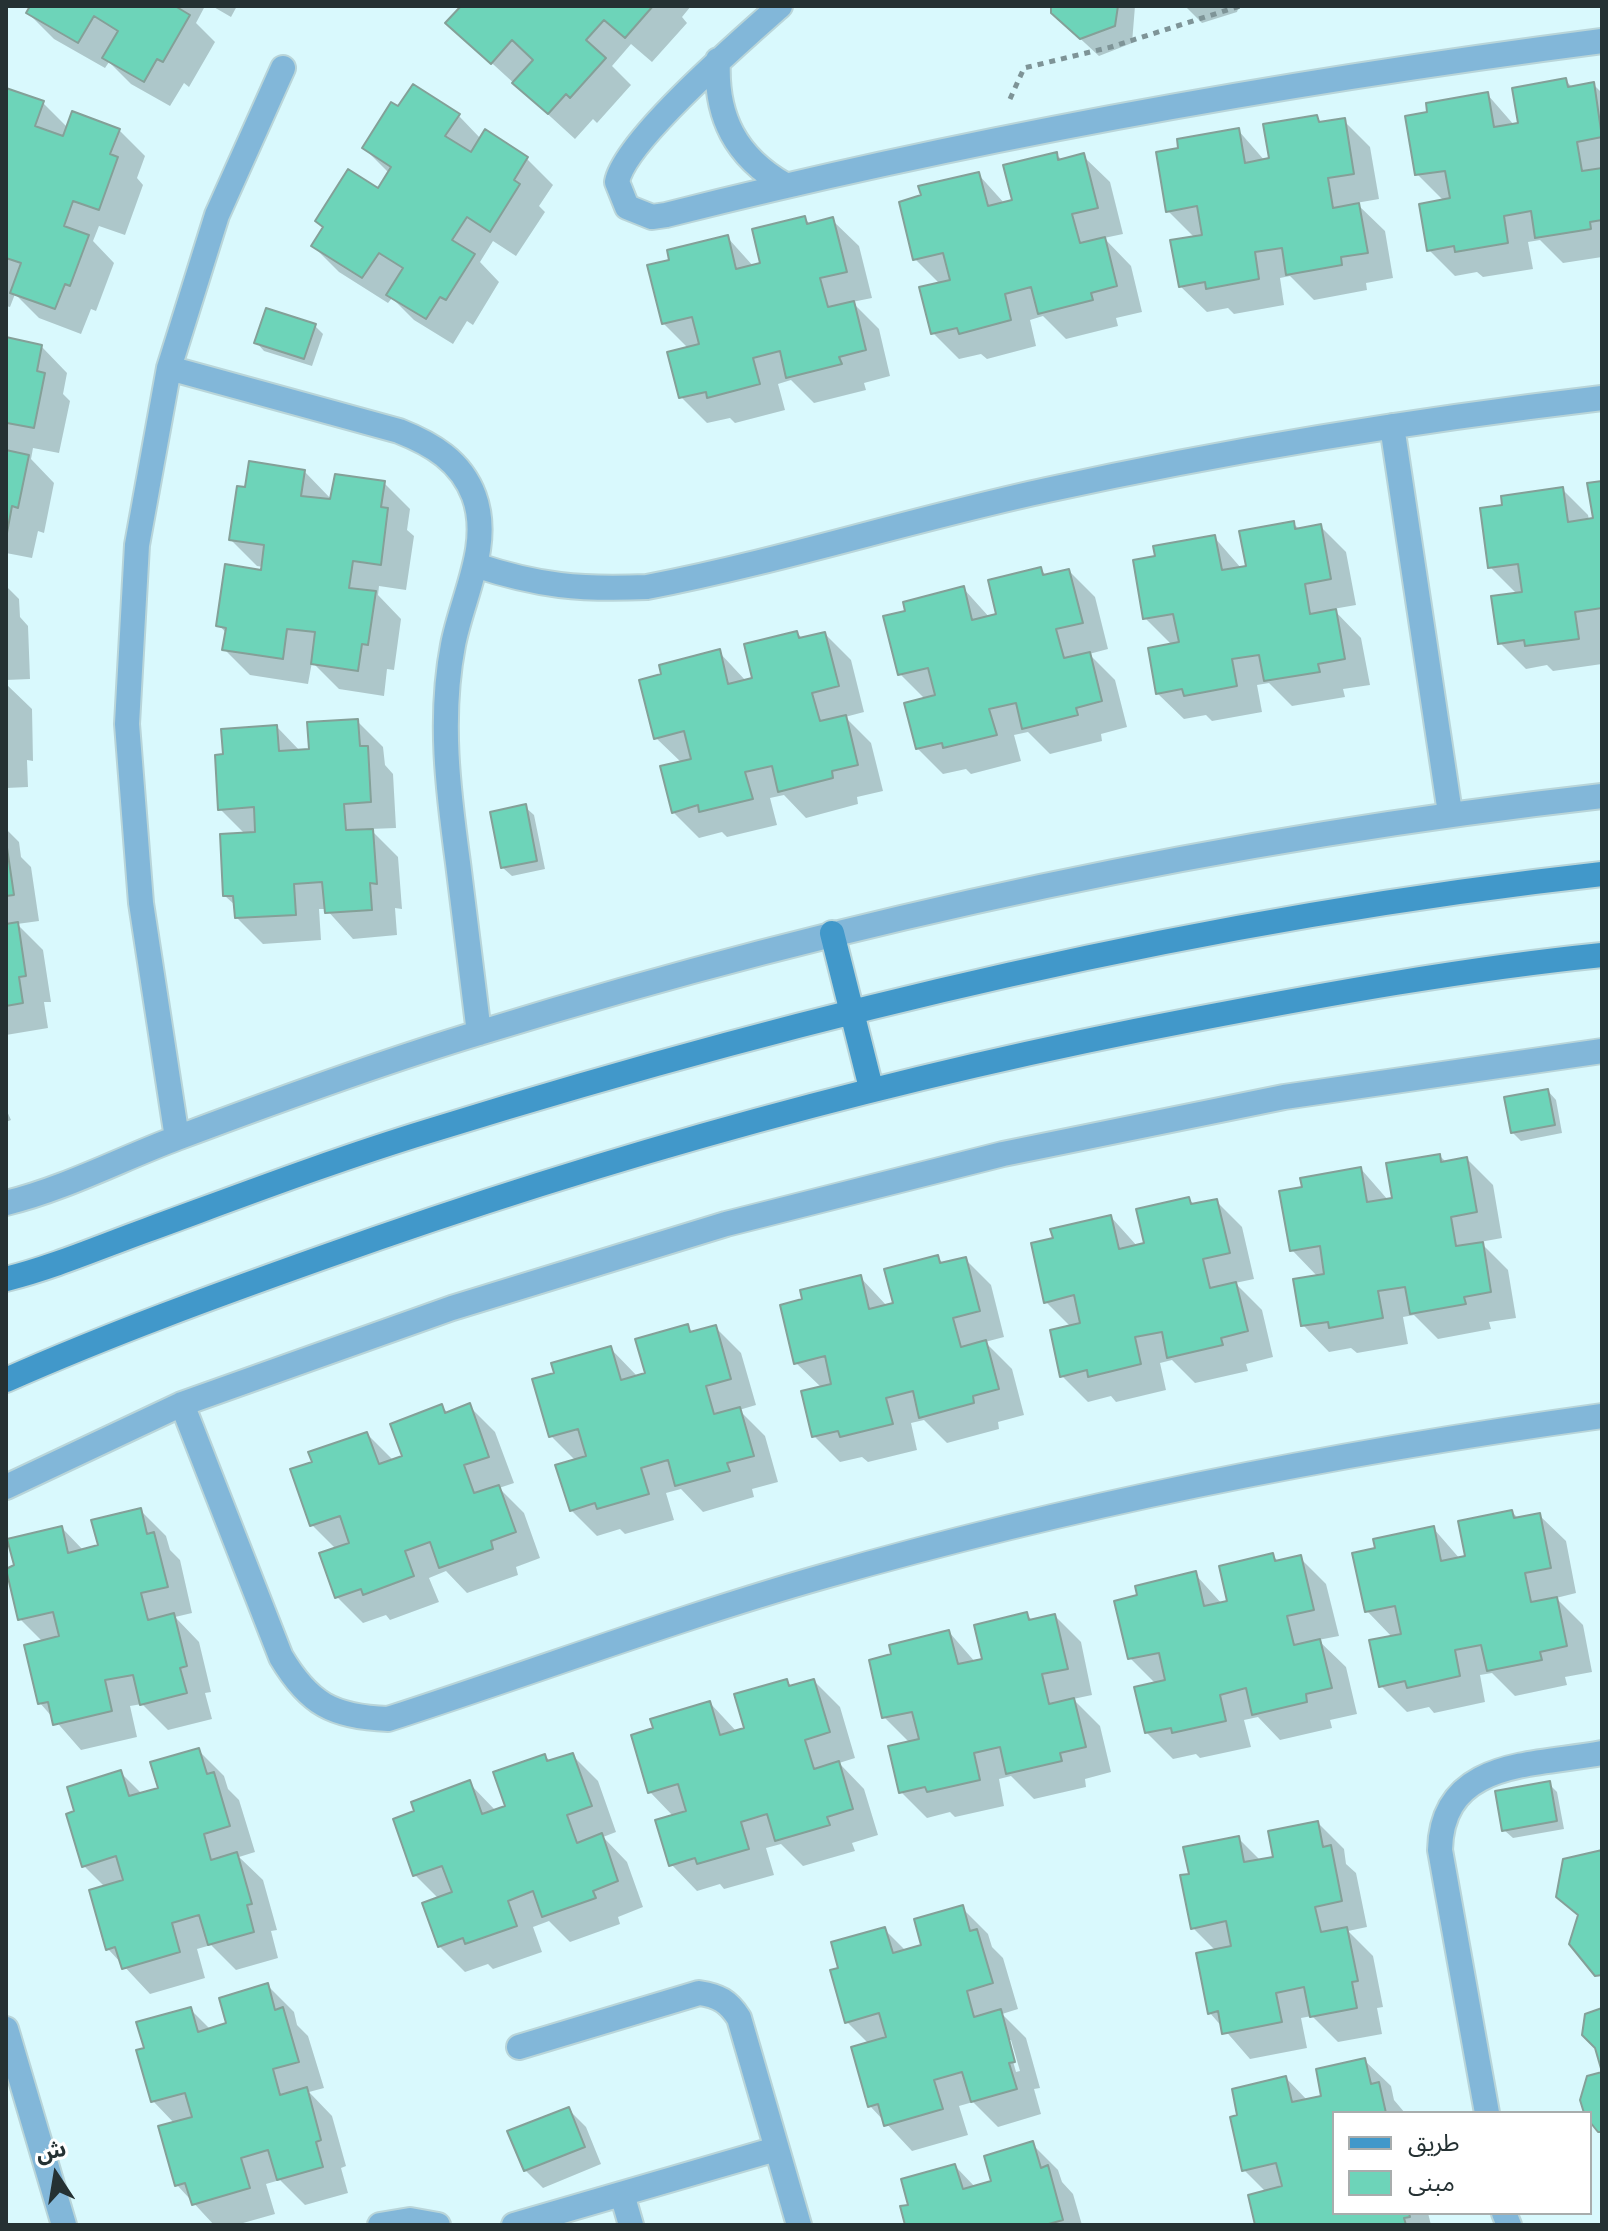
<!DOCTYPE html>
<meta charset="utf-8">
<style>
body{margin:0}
#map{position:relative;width:1608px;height:2231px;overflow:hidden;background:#d9f9fd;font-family:"Roboto Condensed","Noto Sans Arabic",sans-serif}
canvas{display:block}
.frame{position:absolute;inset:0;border:8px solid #253133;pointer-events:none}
.legend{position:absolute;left:1332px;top:2111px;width:260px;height:104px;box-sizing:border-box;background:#fff;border:2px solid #a8adad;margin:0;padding:10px 14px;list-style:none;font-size:24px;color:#253133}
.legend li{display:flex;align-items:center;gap:16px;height:40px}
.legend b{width:40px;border:2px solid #a8adad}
.north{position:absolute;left:16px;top:2135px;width:80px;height:80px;-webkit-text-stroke:6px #fff;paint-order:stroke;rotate:348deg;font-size:22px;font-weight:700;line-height:32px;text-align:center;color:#253133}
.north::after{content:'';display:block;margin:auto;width:28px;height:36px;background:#253133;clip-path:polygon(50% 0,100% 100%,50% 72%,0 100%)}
</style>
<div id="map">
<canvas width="1608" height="2231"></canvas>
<div class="frame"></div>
<ul class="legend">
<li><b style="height:10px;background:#4198ca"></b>طريق</li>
<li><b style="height:22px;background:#6dd4b9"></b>مبنى</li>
</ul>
<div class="north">ش</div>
</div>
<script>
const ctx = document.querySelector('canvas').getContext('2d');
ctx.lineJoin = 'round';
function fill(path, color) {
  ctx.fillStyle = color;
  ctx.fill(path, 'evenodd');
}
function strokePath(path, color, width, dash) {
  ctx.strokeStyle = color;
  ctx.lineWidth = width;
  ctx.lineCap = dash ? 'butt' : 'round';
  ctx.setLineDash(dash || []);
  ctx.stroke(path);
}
fill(new Path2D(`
 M32,6h173l-9,17 19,19 -26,45 -5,-4 -14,23 -39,-22 -22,-22 -4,6 -51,-29 -26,-26z
 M212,6h25l-6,11z
 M462,6h229l-9,11 5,6 -35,39 -21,-18 -19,22 19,19 -34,38 -4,-4 -18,20 -127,-116z
 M1053,6h82l-3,37 -33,13 -27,-25z
 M1185,6h54l-2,6 -35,11z
 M1565,80l8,8 20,-4 9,9v164l-39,6 -23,-23 -12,2 5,27 -50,8 -6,-5 -22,4 -26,-26 15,-49 -27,-27 70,-80 27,31 6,-1z
 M6,90l37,13 25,25 51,2 26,26 -8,22 6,7 -18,50 -26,-9 -6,15 21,22 -18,48 -5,-2 -10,25 -42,-16 -24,-24 -5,13 -4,-1z
 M399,109l60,7 22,23 46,20 26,26 -14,21 6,6 -29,44 -23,-15 -13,21 19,20 -26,43 -6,-4 -14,23 -39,-24 -22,-22 -4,5 -49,-31 -26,-26 66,-55 11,-17 -26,-26z
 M1316,117l7,7 21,-3 26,26 9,52 -23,4 29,28 8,47 -27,5 1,7 -53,10 -24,-24 -10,2 4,27 -50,9 -6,-6 -21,4 -27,-26 15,-48 -27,-27 12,-61 58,-20 27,31 6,-1z
 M1056,154l7,7 20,-5 27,26 13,52 -19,4 27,28 11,46 -26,6 2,8 -52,13 -23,-23 -13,4 6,26 -49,13 -6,-5 -22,5 -26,-26 7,-49 -25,-25 63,-85 27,30 10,-3z
 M804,218l7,7 21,-5 27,26 13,52 -20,4 27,27 11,47 -26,7 2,7 -52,13 -23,-23 -13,4 7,26 -50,13 -5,-5 -23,5 -26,-26 8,-48 -26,-26 9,-62 55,-24 27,30 9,-2z
 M315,326l8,8 -11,32 -48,-15 -8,-9z
 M6,339l35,7 26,27 -4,21 7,7 -11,52 -26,-5 -2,11 23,24 -10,50 -6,-2 -6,27 -26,-5z
 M304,471l28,29 52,-17 26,26 -3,21 7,6 -8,54 -27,-4 -1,9 23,24 -7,51 -7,-1 -3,27 -45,-7 -27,-27 -4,22 -58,-9 -26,-26 3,-15 -8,-9 43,-53 1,-5 -6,-1 -26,-26 16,-51z
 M1602,483v181l-49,7 -6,-6 -21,4 -26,-26 17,-49 -27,-27 15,-60 57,-18 26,26 1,5h6z
 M1293,523l7,7 20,-4 26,26 10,53 -23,4 28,29 9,47 -27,4 2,8 -53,9 -23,-23 -12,2 5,27 -50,9 -6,-6 -22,4 -27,-26 15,-48 -27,-27 13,-60 56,-21 27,31 7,-1z
 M1041,570l6,6 22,-5 26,26 13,52 -19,5 26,26 12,47 -26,7 1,7 -52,13 -22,-22 -14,3 7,26 -50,13 -5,-5 -23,5 -26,-26 9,-48 -26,-26 8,-62 55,-24 27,30 9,-2z
 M6,586l13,13 1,18 8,9 2,53 -24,1z
 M797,633l6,6 22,-5 26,26 13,52 -19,5 26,26 12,48 -26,6 1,7 -52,14 -22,-23 -14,3 7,27 -50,12 -5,-5 -23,6 -26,-26 9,-49 -26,-25 8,-62 55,-24 27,29 9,-2z
 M6,684l26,25 1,52 -6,-1 1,27 -22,1z
 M357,721l26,26 2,18 8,9 3,54 -26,1 28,28 4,52 -7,-1 2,27 -44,4 -27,-30h-7l2,31 -58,4 -26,-26 -1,-12 -11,-10 20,-62 -25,-25 5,-53 52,-29 24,25 10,-1z
 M525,807l9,8 11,54 -33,7 -9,-8z
 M6,829l13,13 2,15 10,10 8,54 -22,3 26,26 8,52h-7l4,26 -42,7z
 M1548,1091l8,9 6,33 -41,8 -9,-9z
 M6,1109l5,11 -5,2z
 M1440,1156l7,7 20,-4 26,26 9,53 -22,4 28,28 8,48 -27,4 2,7 -53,10 -24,-24 -11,2 5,27 -51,9 -6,-5 -22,4 -26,-27 15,-48 -26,-27 12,-61 57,-20 27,31 6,-1z
 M1188,1199l7,6 21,-4 26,26 12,52 -19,4 27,27 11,47 -27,7 2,7 -53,12 -23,-23 -12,3 6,27 -50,12 -5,-6 -23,6 -26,-26 9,-49 -25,-25 9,-63 56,-22 27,30 8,-3z
 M937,1257l7,7 21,-5 26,26 13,52 -19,5 27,27 12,46 -26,7 1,7 -52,14 -23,-23 -13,3 6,27 -49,12 -6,-5 -22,5 -26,-26 8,-48 -26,-25 8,-62 56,-24 27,29 9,-2z
 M687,1327l7,6 21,-6 26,26 15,52 -17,5 26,26 13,46 -26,7 2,8 -51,15 -22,-23 -15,4 8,27 -49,14 -5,-5 -23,7 -26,-26 5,-49 -25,-25 5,-62 55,-25 27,28 9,-3z
 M469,1406l26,26 19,51 -15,5 25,25 16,45 -24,9 2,8 -51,18 -21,-22 -17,7 10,24 -49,18 -4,-5 -23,8 -26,-26 -1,-48 -24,-24 -20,-54 75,-37 27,27 11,-4 37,-50 7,7z
 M140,1510l26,26 4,14 10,10 12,53 -17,4 24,25 12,50 -6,1 7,26 -44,11 -26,-26 -12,2 7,31 -56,13 -41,-47 3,-61 -23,-23 -4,-53 46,-38 22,23 16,-4z
 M1512,1512l7,7 20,-4 27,26 10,52 -20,5 27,27 9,47 -27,5 2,8 -52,11 -23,-23 -12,2 5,27 -51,11 -5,-6 -22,5 -26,-26 12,-48 -26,-27 10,-61 57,-21 26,30 8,-2z
 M1272,1555l7,7 21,-4 26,26 13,52 -21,4 28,27 11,47 -27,6 2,8 -52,12 -22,-23 -14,3 7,27 -51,11 -4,-4 -23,5 -27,-27 10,-48 -26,-26 9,-61 56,-23 27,30 8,-2z
 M1026,1614l7,7 22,-5 26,26 11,53 -19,4 27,27 11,46 -26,7 1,8 -52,12 -23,-23 -12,3 5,27 -49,11 -5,-5 -23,6 -26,-26 9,-49 -26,-26 9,-61 56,-24 27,31 8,-2z
 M786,1681l6,6 22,-6 26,26 15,51 -16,5 25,26 14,46 -26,8 3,8 -52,15 -22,-22 -15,4 8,27 -50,14 -4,-5 -23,7 -26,-27 3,-47 -24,-25 5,-62 55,-27 27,29 9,-3z
 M198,1750l26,26 4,13 11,11 16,52 -16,5 24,23 14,50 -6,1 7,27 -42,12 -25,-25 -14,4 8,29 -55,16 -42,-45 -3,-62 -21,-21 -7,-53 44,-40 21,21 18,-5z
 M572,1755l26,26 18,51 -13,5 24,25 16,45 -25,10 2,7 -50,18 -21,-21 -16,6 9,25 -49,17 -5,-5 -23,8 -26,-26v-47l-24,-24 2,-63 52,-29 27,28 11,-4 38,-51 6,6z
 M1549,1784l8,8 7,37 -51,9 -9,-8z
 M1318,1823l26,26 2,15 10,9 11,54 -19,4 25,25 10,51 -6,1 5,26 -44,8 -26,-26 -11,2 6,30 -57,11 -40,-46 6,-62 -23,-23 -2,-53 47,-37 23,23 15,-3z
 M962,1908l26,26 4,13 11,11 15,51 -16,5 24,24 14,50 -6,1 7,25 -43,13 -25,-25 -14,4 9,29 -56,16 -42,-45 -1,-62 -22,-22 -6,-53 43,-40 22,22 17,-5zM1007,2040h4l9,31 -4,1z
 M268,1986l26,26 3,13 11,11 16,52 -15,4 23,24 14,50 -5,2 7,25 -43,12 -25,-25 -14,4 9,30 -39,11h-22l-37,-40 -2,-61 -22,-23 -7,-52 44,-40 21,21 18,-5z
 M1364,2060l27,26 3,14 11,13h-71v100h94l3,12h-174l9,-33 -22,-22 -4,-53 46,-39 22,23 16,-4z
 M568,2109l18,18 15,37 -58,24 -18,-18z
 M1032,2144l26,26 4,12 11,12 9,31h-175l4,-19 44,-40 21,22 17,-5z`), '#0003');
const building = new Path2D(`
 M30,6h145l15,9 -27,47 -6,-3 -13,23 -42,-24 16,-27 -24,-15 -16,27 -52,-30z
 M461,6h192l-28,32 -21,-18 -18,20 20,18 -36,40 -4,-4 -18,20 -36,-31 21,-23 -21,-20 -21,24 -46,-41z
 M1051,6h67l-3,20 -35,13 -29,-26z
 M1566,78l2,9 26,-5 8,55 -25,5 5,29 20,-3v52l-12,2 1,7 -56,9 -4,-27 -27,5 4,27 -53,9 -1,-6 -27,5 -8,-47 31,-6 -5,-27 -30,4 -10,-59 22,-4 -1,-9 62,-11 6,35 24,-4 -6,-35z
 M413,84l47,30 -15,22 26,16 14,-23 43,28 -14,23 6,4 -30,48 -23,-15 -15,23 23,14 -29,46 -6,-3 -14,22 -40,-24 17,-27 -24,-15 -17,25 -51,-32 12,-19 -8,-6 33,-52 30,19 13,-21 -29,-19 29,-46 7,4z
 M6,88l38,13 -9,25 28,10 9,-25 48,18 -10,25 8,3 -19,53 -26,-9 -9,25 25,9 -19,51 -5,-2 -10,25 -45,-16 11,-30 -15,-5z
 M1317,115l2,7 26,-4 9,56 -26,4 5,30 26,-5 9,50 -27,4 1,8 -56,10 -4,-27 -27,4 4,27 -53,10 -1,-7 -26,5 -9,-47 32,-5 -5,-29 -31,6 -10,-60 22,-4 -1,-9 62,-11 6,35 24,-5 -6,-34z
 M1057,152l1,8 26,-7 14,55 -26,6 8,29 25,-6 12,49 -26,7 2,7 -55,14 -7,-27 -26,7 6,26 -52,14 -2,-6 -26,6 -12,-47 31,-7 -7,-27 -30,7 -14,-58 22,-7 -3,-9 61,-14 9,34 24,-6 -9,-35z
 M805,216l2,8 26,-7 14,55 -27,6 8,29 26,-6 12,49 -27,7 3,7 -56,14 -6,-27 -27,7 7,26 -53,14 -1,-6 -27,6 -12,-46 32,-8 -7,-27 -30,7 -15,-59 22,-5 -2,-10 61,-15 8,34 24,-6 -8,-34z
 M266,308l50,16 -12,35 -50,-16z
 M6,337l36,8 -5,26 8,2 -11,55 -27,-5 -1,5z
 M6,450l23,5 -11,53 -6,-2 -5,27z
 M249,461l56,9 -4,26 29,3 5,-25 50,7 -4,26 7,1 -7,57 -28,-4 -4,27 27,3 -8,54 -6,-1 -4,27 -47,-7 4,-32 -28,-3 -4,30 -61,-9 4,-22 -10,-2 9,-62 36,6 3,-25 -35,-5 8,-54 8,1z
 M1602,481v127l-27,4 4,27 -54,7 -1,-6 -26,4 -7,-48 31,-4 -4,-28 -30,4 -8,-60 22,-3 -1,-9 62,-9 5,35 25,-4 -6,-35z
 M1294,521l1,8 26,-5 10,55 -26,5 5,30 26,-5 9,50 -27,5 2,8 -56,9 -5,-26 -27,4 5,27 -53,10 -2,-7 -26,5 -8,-46 31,-6 -6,-28 -30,5 -10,-59 22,-4 -2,-10 62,-11 7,35 24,-4 -7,-35z
 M1041,567l2,8 26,-6 14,54 -27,6 8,29 26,-6 12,49 -26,7 2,7 -56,14 -6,-26 -27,6 8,26 -54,13 -1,-5 -26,6 -12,-46 31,-8 -7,-27 -30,7 -15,-59 22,-5 -2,-9 61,-16 8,34 24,-6 -8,-34z
 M797,631l2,7 26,-6 14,54 -27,7 8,28 26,-6 12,50 -26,6 1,7 -55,14 -6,-26 -27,6 8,27 -54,13 -1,-7 -26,8 -12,-47 31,-7 -7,-28 -30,8 -15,-59 22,-6 -2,-9 61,-16 8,35 24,-6 -8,-34z
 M358,719l2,27h8l3,56 -27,2 2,26 27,-1 4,55 -7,-1 2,27 -47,3 -3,-31 -28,2 2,31 -61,3 -2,-22h-10l-3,-62 35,-2 -1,-25 -36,3 -3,-55 8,-1 -2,-25 56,-4 2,26 30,-2 -2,-27z
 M526,804l11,57 -36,7 -11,-56z
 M6,841l8,54 -8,1z
 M18,922l8,54 -7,1 4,26 -17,3v-82z
 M1548,1089l7,36 -44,8 -7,-36z
 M1440,1154l1,8 26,-5 10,55 -26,5 5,29 27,-4 8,50 -27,5 2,7 -56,10 -5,-27 -27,4 5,27 -54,10 -1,-6 -27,4 -8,-47 31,-5 -4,-28 -30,5 -11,-60 23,-4 -2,-9 61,-11 6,35 25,-4 -6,-35z
 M1189,1197l2,7 26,-5 13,54 -27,6 7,29 26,-6 12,49 -27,7 2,7 -56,13 -5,-26 -27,5 6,27 -53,13 -1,-7 -27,7 -10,-47 30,-7 -6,-28 -30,8 -13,-60 22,-5 -3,-9 61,-14 8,34 25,-6 -8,-34z
 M938,1255l2,8 26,-6 14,54 -27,7 8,29 25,-7 13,49 -26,7 1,7 -55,15 -6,-27 -27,7 7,26 -53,13 -2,-6 -26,6 -11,-46 30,-7 -6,-28 -31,8 -14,-59 22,-6 -2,-9 61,-15 8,34 24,-6 -9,-34z
 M688,1324l2,8 26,-7 15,54 -25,7 8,28 26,-7 14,49 -27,7 3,8 -55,15 -7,-26 -27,8 8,26 -52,15 -2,-6 -25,8 -15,-46 31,-9 -8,-27 -29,8 -17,-58 22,-6 -3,-10 60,-17 10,34 24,-7 -10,-34z
 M470,1403l19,54 -25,8 10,28 25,-8 17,47 -25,9 2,8 -54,19 -9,-26 -25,9 9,25 -51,19 -2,-6 -26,9 -16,-45 30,-10 -9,-27 -30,10 -20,-57 22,-7 -4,-10 59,-20 12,32 23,-8 -12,-32 52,-20 3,9z
 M141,1508l6,26 7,-2 14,55 -27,6 7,27 26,-7 13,53 -7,2 7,25 -47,12 -7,-30 -28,5 7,31 -59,14 -5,-23 -10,2 -14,-59 35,-9 -6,-24 -35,8 -12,-51 8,-4 -7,-26 55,-13 6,27 30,-8 -7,-25z
 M1512,1510l2,8 26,-5 11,55 -26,5 6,29 26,-5 10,49 -27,6 2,8 -55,11 -6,-26 -26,5 5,26 -53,12 -2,-7 -26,6 -10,-47 32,-6 -6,-28 -30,6 -13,-59 23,-5 -2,-9 61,-13 7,35 24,-5 -7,-35z
 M1273,1553l2,8 26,-6 13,55 -27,6 7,29 26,-6 12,49 -26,6 1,8 -55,13 -6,-27 -26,7 6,26 -54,12 -1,-5 -26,5 -11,-46 31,-7 -6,-27 -31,6 -14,-58 23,-6 -2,-9 61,-15 8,35 23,-5 -8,-35z
 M1027,1612l2,8 26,-6 13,55 -26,5 7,30 25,-6 12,49 -26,6 2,8 -56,13 -6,-27 -26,6 6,27 -53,12 -2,-5 -26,6 -11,-47 31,-7 -7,-27 -30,6 -13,-58 22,-6 -2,-9 60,-15 9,34 24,-5 -8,-34z
 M787,1679l2,7 25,-7 16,53 -25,8 9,29 25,-8 14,48 -26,8 3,8 -55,16 -8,-27 -26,8 8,27 -52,15 -2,-6 -26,8 -14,-46 31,-9 -8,-27 -30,9 -17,-58 22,-7 -3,-9 60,-18 10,34 24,-7 -10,-34z
 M199,1748l8,26 7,-2 16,54 -26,8 7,26 26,-8 15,52 -5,1 7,27 -46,13 -9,-30 -27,8 8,29 -58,17 -7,-22 -9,3 -17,-60 34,-10 -7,-24 -34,11 -16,-53 8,-3 -7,-24 54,-17 8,26 29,-8 -8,-26z
 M573,1753l19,53 -25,9 10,28 25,-10 16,48 -25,10 3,7 -54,19 -9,-26 -25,10 9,25 -52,18 -2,-6 -25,9 -16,-44 30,-11 -10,-26 -29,10 -20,-57 21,-8 -3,-9 59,-22 12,34 23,-8 -12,-34 52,-18 2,7z
 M1550,1781l7,40 -55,10 -7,-40z
 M1318,1821l5,26 8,-2 11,56 -27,6 6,25 26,-5 11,54 -6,1 5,26 -47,9 -6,-30 -28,6 6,29 -60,12 -4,-23 -10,3 -12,-61 35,-7 -5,-25 -35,8 -11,-54 9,-1 -6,-27 56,-11 5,26 29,-5 -5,-26z
 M1602,1850v125l-7,1 -26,-32 9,-29 -22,-18 7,-38z
 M963,1905l7,26 7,-2 16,54 -26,8 7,26 27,-8 14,53 -6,1 8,26 -46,13 -9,-30 -28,8 9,29 -59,17 -6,-22 -10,3 -17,-60 35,-10 -7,-24 -34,10 -15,-53 8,-2 -7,-26 54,-15 8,26 28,-8 -7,-26z
 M268,1983l7,27 8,-3 16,55 -26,7 7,26 27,-8 14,53 -5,2 7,25 -46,13 -9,-30 -27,8 9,30 -58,17 -7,-22 -10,3 -17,-60 34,-9 -7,-24 -34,9 -15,-52 8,-2 -8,-26 55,-15 7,25 28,-9 -7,-25z
 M1602,2008v64l-7,-24 -13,-13 3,-21z
 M1365,2058l6,26 8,-2 7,31h-52v100h75l1,4 -6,1 2,7h-151l-7,-30 34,-9 -6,-23 -34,8 -12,-54 7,-2 -5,-26 54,-13 6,26 29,-6 -5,-27z
 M1602,2072v60h-4l-8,-10v-9h-6l-4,-13 7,-24z
 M569,2107l16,40 -61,24 -17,-40z
 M1033,2141l8,27 7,-3 15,55 -18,5h-140l-5,-19 8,-1 -7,-26 54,-15 8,25 28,-8 -7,-25z`);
fill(building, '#6dd4b9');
strokePath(building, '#84a098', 2);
const lane = new Path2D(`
 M519,2047l180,-54c20,3 29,8 40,25l60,207
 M622,2194l9,31
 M380,2225l30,-5 28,5
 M514,2225l262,-76`);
const street = new Path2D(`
 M780,6c-36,32 -156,135 -163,176l10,25 25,10 14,-2c309,-78 620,-133 936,-174
 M718,60c-3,57 18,97 67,125
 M169,368l230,63c33,13 62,30 75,65 18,49 -12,101 -21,149 -14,73 -5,145 5,218 7,57 14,113 21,170
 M1392,426l58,387
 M475,565c64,21 105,25 172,22 135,-26 266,-68 400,-97 183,-40 369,-70 555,-92
 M177,1138l-36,-235 -14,-179 10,-179 32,-177 48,-153 66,-147
 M6,1203c58,-14 115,-44 171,-65 101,-38 202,-75 305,-106 367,-113 739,-193 1120,-236
 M182,1404l99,253c28,47 52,60 107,62 146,-47 289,-101 437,-143 255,-73 515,-124 777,-160
 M6,1487l176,-83 270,-96 274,-84 277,-70 281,-57 318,-46
 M6,2029l58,196
 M1487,2113l-47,-263c2,-91 93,-84 162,-97
 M1504,2213l5,12`);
const secondary = new Path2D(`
 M832,933l39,155
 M6,1279c48,-12 94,-32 141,-49 93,-34 187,-70 282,-99 381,-118 775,-213 1173,-257
 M6,1380c104,-46 211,-85 318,-123 283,-101 572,-181 867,-237 136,-26 273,-51 411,-65`);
strokePath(lane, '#b9d5d9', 28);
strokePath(street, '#b9d5d9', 28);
strokePath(secondary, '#b9d5d9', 28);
strokePath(new Path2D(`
 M1010,99l14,-31 87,-21 129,-41`), '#7e9497', 5, [6, 6]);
strokePath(lane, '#82b7d9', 24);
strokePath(street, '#82b7d9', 24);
strokePath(secondary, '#4198ca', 24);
</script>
